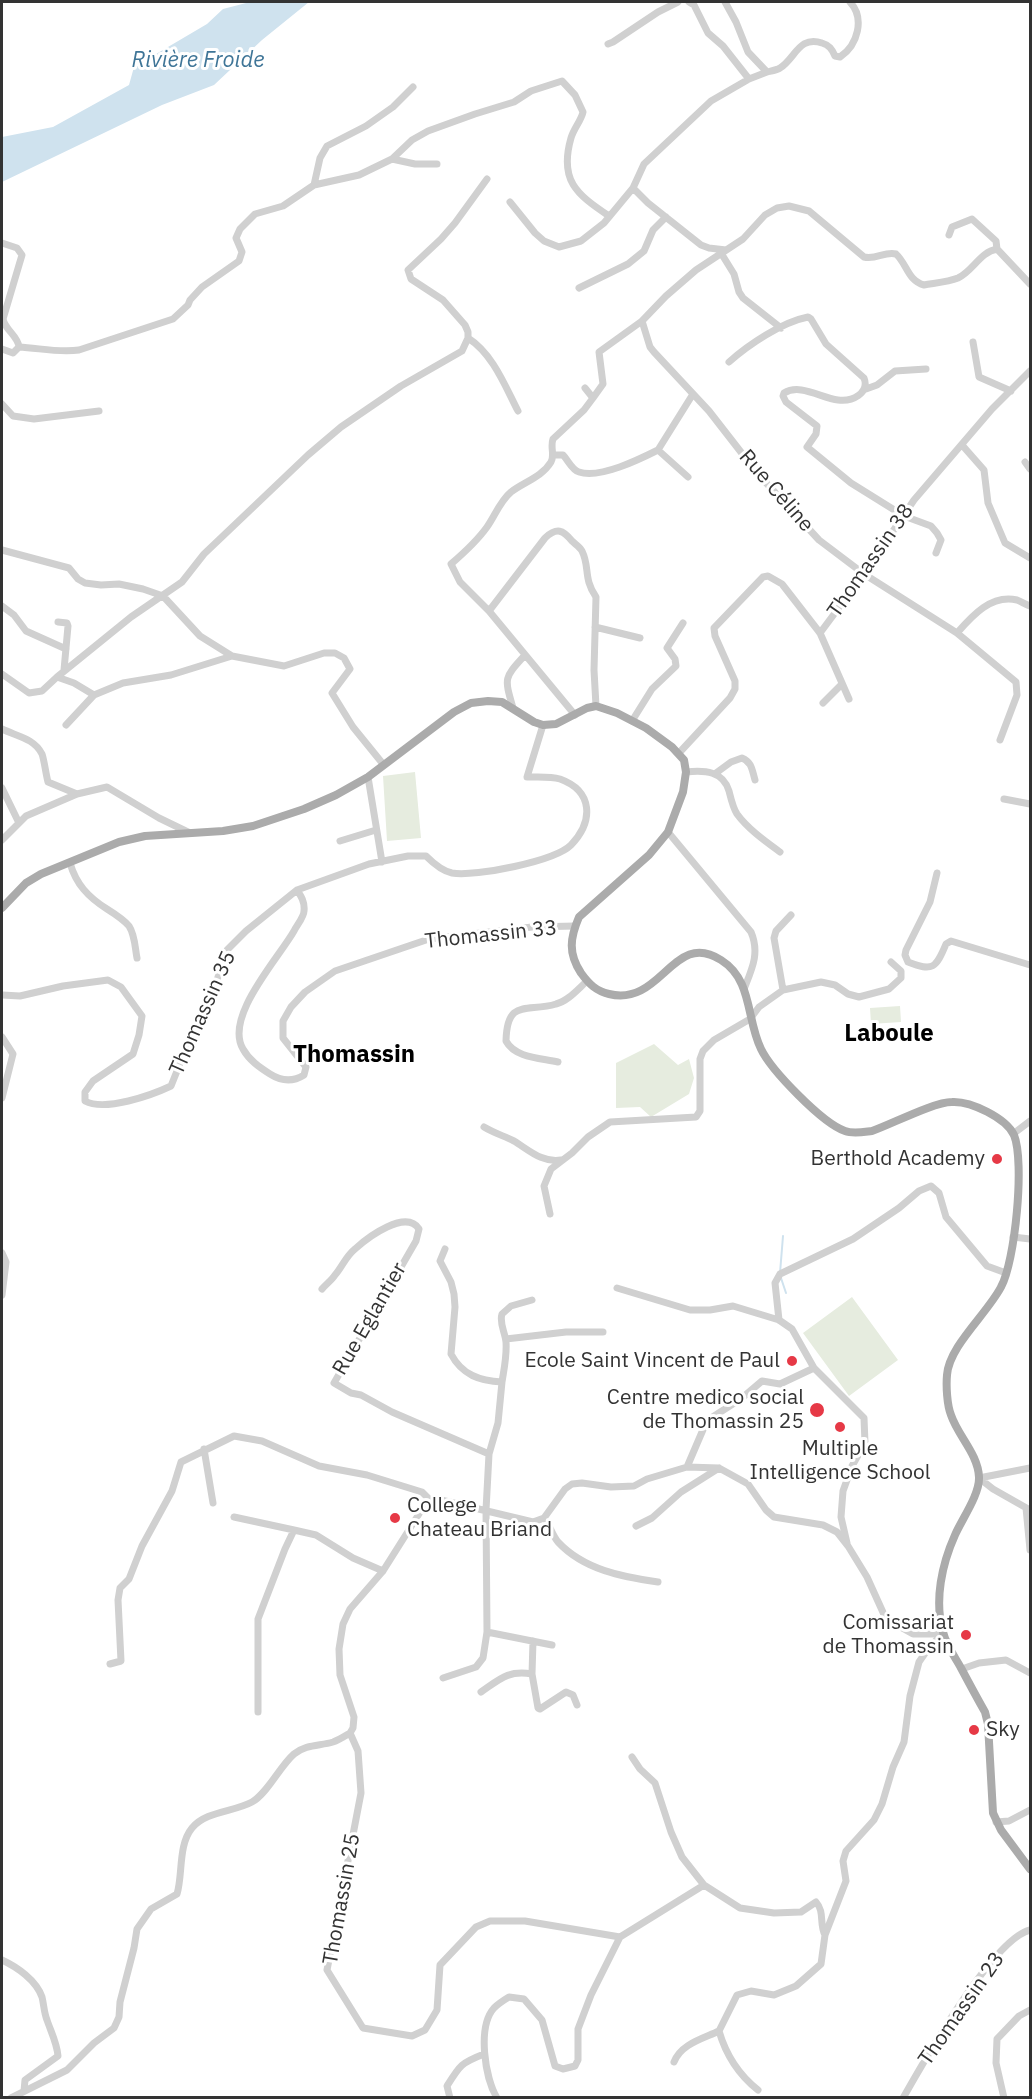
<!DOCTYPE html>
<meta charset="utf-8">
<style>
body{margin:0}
#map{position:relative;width:1032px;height:2099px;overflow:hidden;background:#fff;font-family:"IBM Plex Sans",sans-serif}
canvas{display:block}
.frame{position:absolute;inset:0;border:3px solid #333;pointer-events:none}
</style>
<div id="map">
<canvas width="1032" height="2099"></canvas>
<div class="frame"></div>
</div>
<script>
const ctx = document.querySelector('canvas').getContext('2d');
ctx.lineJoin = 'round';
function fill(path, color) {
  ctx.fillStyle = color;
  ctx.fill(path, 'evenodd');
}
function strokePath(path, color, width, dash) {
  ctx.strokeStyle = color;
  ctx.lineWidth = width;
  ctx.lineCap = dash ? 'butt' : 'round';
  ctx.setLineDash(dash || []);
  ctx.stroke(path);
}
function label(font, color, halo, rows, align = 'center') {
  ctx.font = font + ' "IBM Plex Sans",sans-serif';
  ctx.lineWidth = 6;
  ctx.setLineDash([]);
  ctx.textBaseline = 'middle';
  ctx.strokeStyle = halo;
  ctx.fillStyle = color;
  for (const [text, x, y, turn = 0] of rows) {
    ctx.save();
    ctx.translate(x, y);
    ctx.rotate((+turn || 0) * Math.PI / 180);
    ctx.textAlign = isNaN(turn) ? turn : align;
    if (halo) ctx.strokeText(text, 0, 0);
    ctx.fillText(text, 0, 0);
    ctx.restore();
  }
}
fill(new Path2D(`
 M415,772l6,66 -34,3 -4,-65z
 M900,1006l1,16 -30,2 -1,-16z
 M654,1044l24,21 11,-6 5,19 -5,16 -38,23 -11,-10 -24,1v-45z
 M852,1297l46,63 -49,36 -46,-63z`), '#e6ecdf');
fill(new Path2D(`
 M250,2h59l-47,38 -48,45 -52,20 -160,77v-45l51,-10 76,-42 5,-18 73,-43 16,-15z`), '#cfe2ee');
strokePath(new Path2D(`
 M780,1273l3,-37
 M781,1278l5,15`), '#cfe2ee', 2);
strokePath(new Path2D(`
 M689,2l5,3 14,28 15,13 26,33
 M608,44l5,-2 45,-30 20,-10
 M767,72c4,-1 10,-2 13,-4 15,-9 19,-33 42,-25 7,2 10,6 13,13l5,1c18,-12 25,-39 10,-55
 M437,164h-22l-23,-5 20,-19 16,-9 47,-17 39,-12 17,-11 31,-10 13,14 8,17c-2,9 -9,16 -12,26 -12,42 5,56 38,78
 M314,185l6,-27 7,-12 39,-20 27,-19 20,-20
 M633,188l15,15 53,42 8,3 17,2
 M510,202l25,31 9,8 15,6 22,-6 23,-18 29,-35 11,-24 67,-63 38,-22 18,-7 -19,-20 -12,-30 -11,-20
 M949,235l3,-8 20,-8 24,22 1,8
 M2,243l15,5 5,7 -19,64c2,11 15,17 16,28l-6,6 -11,-4
 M721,253l13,21 5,18 4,6 38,30
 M579,288l49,-24 16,-13 9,-21 13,-13
 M468,338c25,16 37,48 50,73
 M973,342l6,35 32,14
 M19,347c20,1 40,6 60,3l94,-31 15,-14 2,-5 12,-13 37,-26 3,-9 -6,-14 4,-9 15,-15 28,-8 31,-21 45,-10 33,-16
 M729,362c19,-17 53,-40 79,-45l3,2 15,25 38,34c6,15 -12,24 -26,22 -17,-2 -38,-17 -54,-7l-1,3 3,6 31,24 -1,8 -9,13 44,36 53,33 27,10 6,7 4,7 -5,13
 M866,389l11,-4 18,-14 31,-2
 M593,398l10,-14 -4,-32 43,-31
 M2,404l11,12 21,3 65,-8
 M962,445l22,25 4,33 17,40 25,15
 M658,450l35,-56
 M553,455h10c5,5 9,15 16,17 21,7 61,-13 79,-22l30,27
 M1025,462l5,7
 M2,550l67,18 9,11 7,4 16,2 18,-1 24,5 20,7 37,40 32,20 52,10 40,-13h11l9,5 6,11 -18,24 21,34 30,37
 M2,606l12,9 12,16 40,18
 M489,611l56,-73c12,-11 18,-8 27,3 3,3 8,6 10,10 8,16 1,27 14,46l-2,73 2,36
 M58,622l9,1 1,3 -4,44
 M595,627l45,11
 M820,633l44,-59 50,-74 78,-91 38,-38
 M957,633c15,-17 34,-39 60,-33 5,2 9,5 13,6
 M2,674l27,19 13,-2 15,-14 17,6 20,12 29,-12 48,-8 61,-19
 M57,677l74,-60 51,-35 22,-28 104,-99 33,-28 60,-41 61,-35 6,-13v-6l-3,-7 -22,-25 -32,-21 -3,-9 33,-31 14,-16 32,-44
 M823,703l19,-19
 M513,708c-9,-31 -9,-30 12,-53
 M575,715l-86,-104 -29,-29 -9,-18c14,-12 26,-23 36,-37 8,-11 13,-26 24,-35 13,-10 31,-15 40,-30 4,-7 -1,-15 2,-23l31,-29 9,-12 -8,-10
 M632,721l20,-32 24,-23 -1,-7 -8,-11 16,-25
 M66,725l28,-30
 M2,729c14,7 32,9 40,25 2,5 4,21 6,28l29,12
 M1000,740l17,-45 -1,-13 -59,-49 -93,-59 -45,-34 -61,-66 -49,-63 -55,-59 -4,-5 -8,-26 24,-25 30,-26 47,-31 22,-24 12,-7 12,-2 20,5 55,46c12,3 21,-6 32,-3 11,10 12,27 28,31 11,-2 24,-3 34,-7 15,-7 22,-26 39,-29l33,35
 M679,753l51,-55 5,-9v-8l-20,-45 -1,-8 49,-51 5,-1 14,8 38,49 29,66
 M686,772c19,-2 37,-1 43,19 2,8 4,17 8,23 11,15 28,27 43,38
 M716,773l15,-11 11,-4c10,4 10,12 13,22
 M368,777l14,85
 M2,788l17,35
 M1004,799l26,5
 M668,832l83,100c9,21 1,37 -7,57
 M2,840l24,-24 51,-22 30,-7 52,31 31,15
 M340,841l36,-11
 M70,863c6,21 18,34 37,46 8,5 16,10 22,17 6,9 6,22 8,32
 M937,873l-7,29 -24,48 -1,5 3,7c25,10 28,6 38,-18l5,-3 79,24
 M297,890c4,6 8,12 7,21 0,6 -7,14 -10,20 -16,28 -70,86 -51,118 6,11 16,18 27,25 11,7 23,8 34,1l2,-8 -23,-29v-17l8,-14 14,-15 30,-21 94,-32 103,-12 43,-1
 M783,990l-9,-52 2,-7 15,-16
 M2,995l18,1 43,-10 45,-6 13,7 21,29 -3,19 -6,19 -40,27 -8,11v9c20,11 67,-6 86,-15l12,-30 26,-52 18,-54 19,-19 51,-41 72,-26 39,-8h18c7,7 16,15 26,17 24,4 103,-12 119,-28 23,-24 22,-54 -11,-66 -10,-3 -22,-2 -33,-2l16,-52
 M2,1037l11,17 -11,44
 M558,1062c-17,-4 -43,-4 -52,-21 1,-44 22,-28 50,-37 12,-3 22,-15 31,-23
 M484,1127c10,6 20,9 30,14 15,9 28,22 47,19
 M1013,1134l17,-13
 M550,1214l-6,-28 7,-17 21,-16 16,-16 22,-15 86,-5 4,-6v-52l3,-8 11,-11 36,-21 9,-12 24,-17 38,-8 14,3 13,9 11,3 30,-8 12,-11v-7l-10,-9
 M1013,1237l17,2
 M445,1249l-5,12 11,21 3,12 1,13 -4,47c11,21 29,27 51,28l-4,41 -9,31
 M2,1253l4,9 -4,33
 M617,1288l73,22h20l23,-4 46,14 13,9 22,39 50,50 1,25 -13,23 -9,25 -2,26 6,26
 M322,1289c4,-5 10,-9 13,-14 7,-8 11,-19 20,-26 13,-12 51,-40 64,-20l-3,12 -82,142 17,10 10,2 31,17 97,42 -3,56 1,122 -4,26 -7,9 -33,11
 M779,1320l-4,-37 5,-9 73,-35 46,-31 20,-17 12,-5 8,7 7,24 41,49 19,7
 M506,1339l60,-7h37
 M502,1382c2,-13 5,-26 4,-40 -1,-10 -7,-19 -4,-28l9,-8 21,-6
 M204,1449l9,54
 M687,1467l18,-42 3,-5 34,-22 20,-17 18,3 34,-16
 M979,1478l14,11 37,21
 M979,1478l51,-10
 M1026,1508l4,42
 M234,1517l60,13
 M544,1518c6,7 8,17 14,24 26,28 65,35 100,40
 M636,1526l16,-8 29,-26 38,-24
 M487,1632l65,13
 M533,1641l-1,33 6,34 2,1 26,-17 7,3 4,10
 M110,1664l11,-3 -3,-61 2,-12 9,-9 13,-33 30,-55 9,-29 53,-26 28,5 57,25 48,9 55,17 9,9
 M962,1669l17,-6 27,-3 24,13
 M481,1692c19,-13 27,-22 51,-18
 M258,1712v-93l27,-70 9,-19 22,5 37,23 30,13
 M632,1757l8,12 15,14 16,49 11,25 22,28 36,23 34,5 27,-1 15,-10c9,10 3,22 9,33l21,-54 -3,-20 3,-10 28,-31 8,-16 11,-37 11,-25 6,-46 9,-34 11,-16 13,-12
 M996,1822l13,-1 21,-11
 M620,1937l-95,-16h-35l-14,6 -36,38 -3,45 -12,20 -13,6 -49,-8 -36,-58 34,-177 -3,-42 -8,-18 3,-5 1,-11 -14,-42 -1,-26 4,-25 7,-15 33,-38 41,-65 7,-5 10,-1 92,22 11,-4 21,-29 7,-5 10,-1 29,4 23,-1 13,-7 40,-12 32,1 29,16 18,26 8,7 49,8 14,7 11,14 19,31 19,42 27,15h30
 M2,1960c15,7 34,20 40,37 2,8 2,16 5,23 4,12 10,23 11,36l-33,24 -1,11
 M674,2062c7,-18 28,-23 45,-31
 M758,2090c-19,-15 -32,-35 -39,-59l18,-36 14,-4 23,4 22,-9 25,-22 4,-29
 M11,2098l56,-28 27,-27 20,-15 5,-11 1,-15 14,-54 3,-19 14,-20 26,-15c6,-20 1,-49 15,-66 14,-17 42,-16 60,-26 15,-8 28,-36 42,-48 12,-10 26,-8 39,-12 6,-2 12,-6 17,-9
 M450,2098l-3,-12c13,-21 14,-23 37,-32
 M497,2098c-12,-20 -20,-71 -3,-90 4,-4 10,-8 15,-11l15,2 18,21 13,46 8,3 12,-3 3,-6v-31l13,-34 29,-58 84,-52
 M903,2098c21,-37 90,-159 127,-168
 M1004,2098l-8,-35 1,-24 22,-23 11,-6`), '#d0d0d0', 7);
strokePath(new Path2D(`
 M2,908l24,-25 15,-9 78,-32 26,-6 78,-5 30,-5 51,-17 32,-14 32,-18 86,-65 17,-9 17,-2 14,1 32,20 9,3 13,-1 31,-16 9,-2 21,7 29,15 26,19 12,13 2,12 -3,20 -15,40 -19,23 -70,62c-9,21 -11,36 2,56 8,11 15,18 28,21 53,13 64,-65 112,-34 32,20 25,59 40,89 10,21 61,74 84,82 8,3 18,1 27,0 20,-7 62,-29 80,-29 19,-1 54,16 62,33 11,27 1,127 -13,152 -14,27 -52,59 -54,88 -1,11 0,30 4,40 7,21 27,39 28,62 1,17 -17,42 -24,58 -13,29 -21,65 -12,97 3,13 12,25 18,36 8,15 16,30 24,44l3,12 5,89 8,17 29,39`), '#ababab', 8);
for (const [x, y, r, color] of [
 [997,1159,6,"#e63946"],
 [792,1361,6,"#e63946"],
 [817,1410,8,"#e63946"],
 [840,1427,6,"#e63946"],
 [395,1518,6,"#e63946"],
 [966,1635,6,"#e63946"],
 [974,1730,6,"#e63946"]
]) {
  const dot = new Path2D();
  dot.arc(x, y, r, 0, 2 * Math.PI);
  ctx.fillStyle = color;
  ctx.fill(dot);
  strokePath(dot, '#fff', 2);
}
label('21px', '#333', '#fff', [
 ["Rue Céline",776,491,49],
 ["Thomassin 38",871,561,-55],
 ["Thomassin 33",491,935,-6],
 ["Thomassin 35",203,1013,-66],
 ["Rue Eglantier",370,1319,-60],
 ["Thomassin 25",342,1899,-80],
 ["Thomassin 23",962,2009,-55]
]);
label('21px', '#333', '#fff', [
 ["Berthold Academy",985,1159],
 ["Ecole Saint Vincent de Paul",780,1361],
 ["Centre medico social",804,1398],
 ["de Thomassin 25",804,1422],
 ["Multiple",840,1449,"center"],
 ["Intelligence School",840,1473,"center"],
 ["College",407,1506,"left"],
 ["Chateau Briand",407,1530,"left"],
 ["Comissariat",954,1623],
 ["de Thomassin",954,1647],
 ["Sky",986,1730,"left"]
], 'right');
label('italic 22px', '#3f7597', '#fff', [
 ["Rivière Froide",198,61]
]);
label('bold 24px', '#000', '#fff', [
 ["Laboule",889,1034],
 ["Thomassin",354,1055]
]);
</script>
